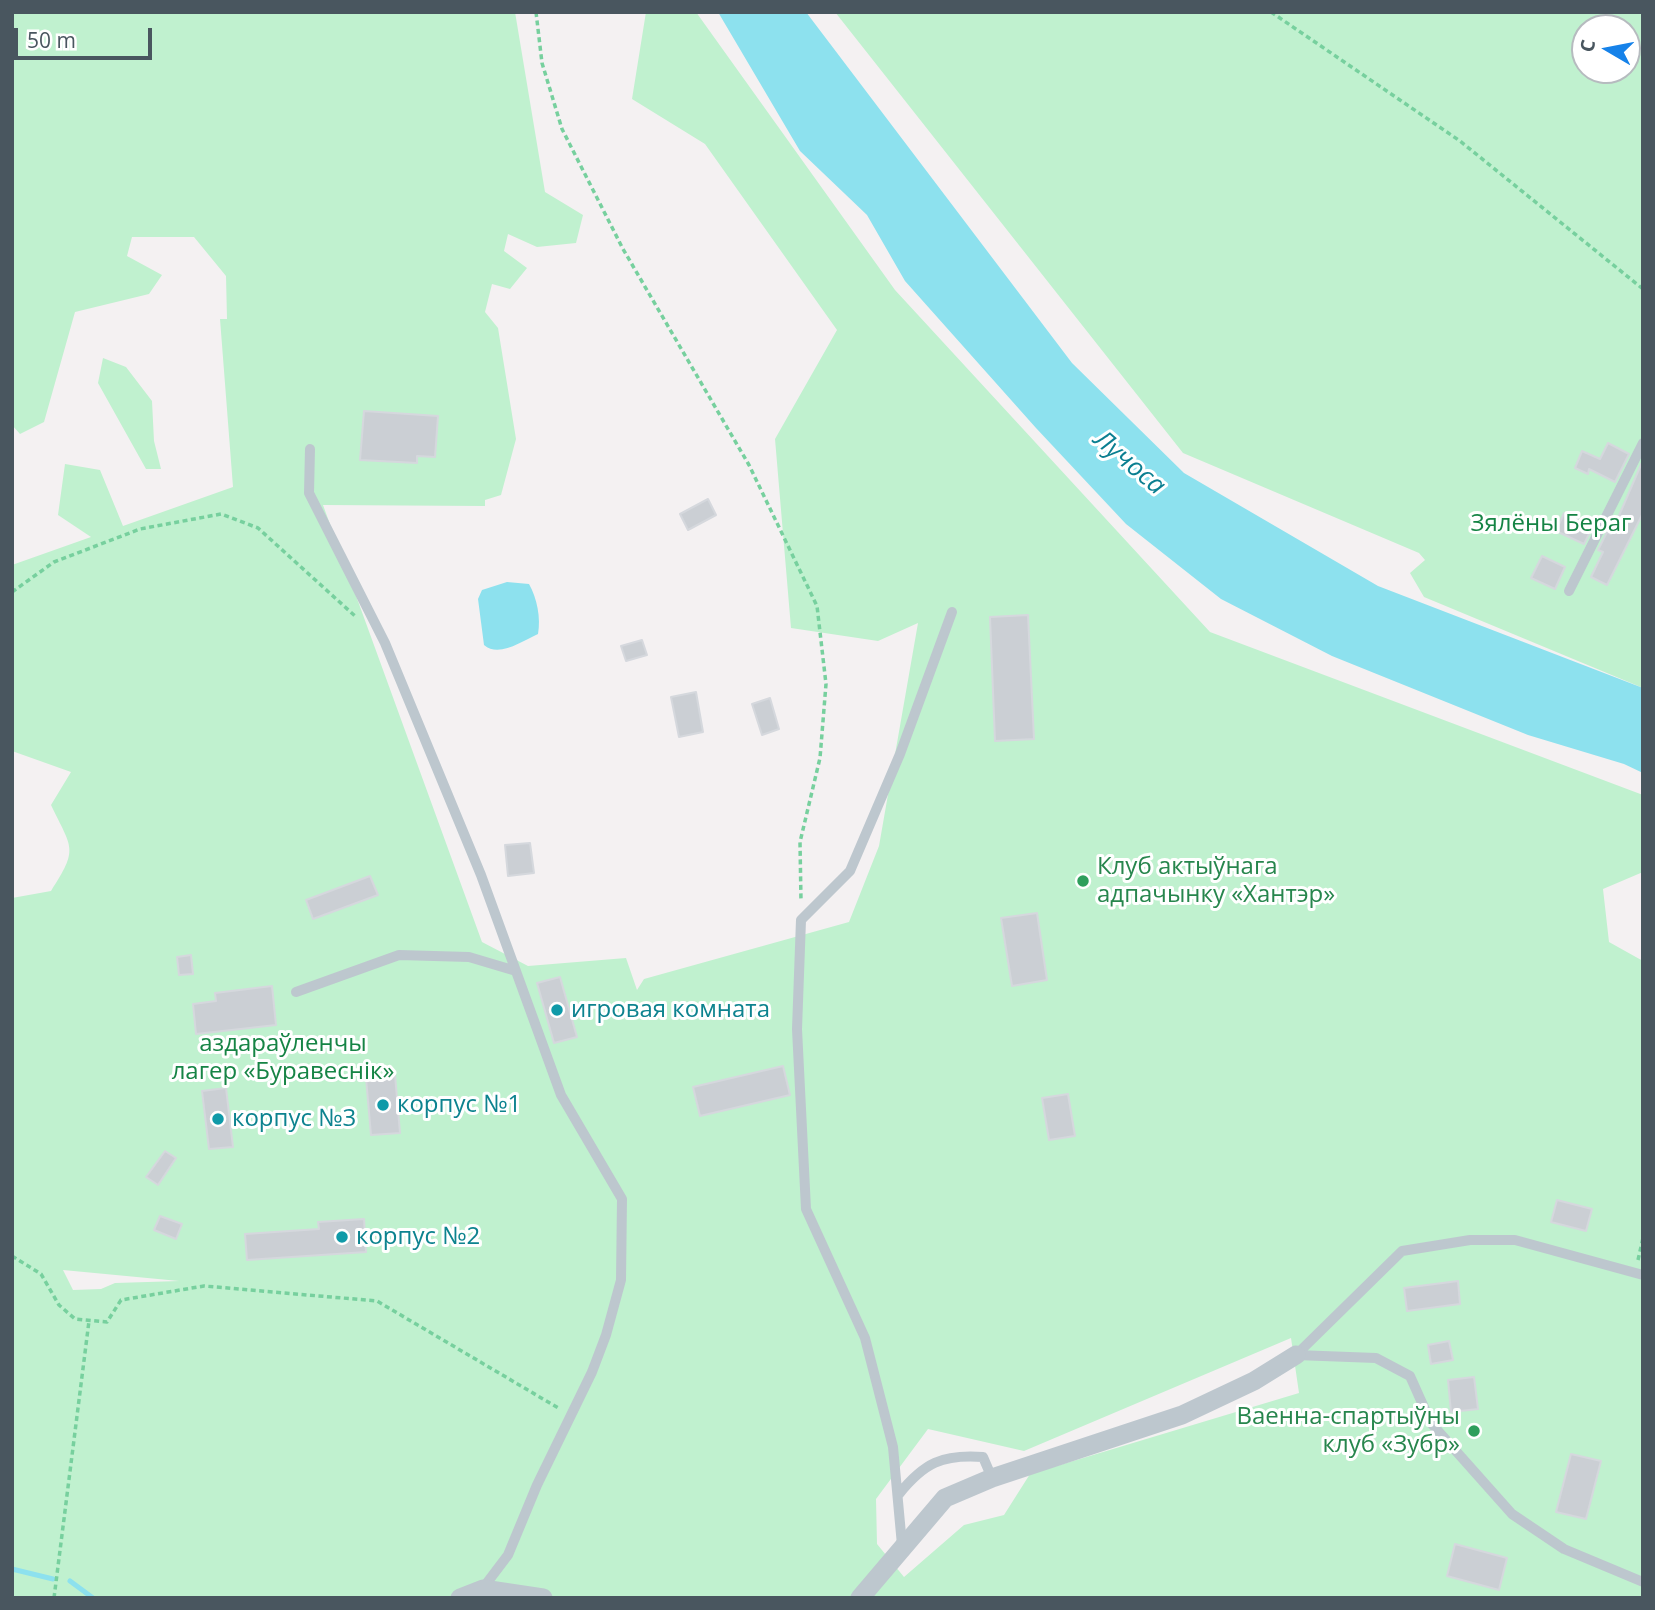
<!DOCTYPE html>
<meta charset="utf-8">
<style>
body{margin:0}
#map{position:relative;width:1655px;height:1610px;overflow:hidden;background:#f4f1f2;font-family:"Open Sans",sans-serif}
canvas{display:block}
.frame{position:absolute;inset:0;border:14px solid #49565f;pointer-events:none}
.north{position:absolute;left:1571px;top:14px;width:70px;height:70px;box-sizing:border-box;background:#fff;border:2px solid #b6bbbf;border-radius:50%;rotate:280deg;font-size:19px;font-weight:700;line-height:28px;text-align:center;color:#49565f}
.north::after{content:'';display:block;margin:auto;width:24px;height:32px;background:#1682e9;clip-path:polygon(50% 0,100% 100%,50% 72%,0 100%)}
.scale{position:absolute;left:14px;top:28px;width:138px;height:32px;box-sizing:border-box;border:4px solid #49565f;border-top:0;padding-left:9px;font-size:21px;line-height:24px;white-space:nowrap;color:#49565f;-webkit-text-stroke:5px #fff;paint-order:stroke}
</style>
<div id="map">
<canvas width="1655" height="1610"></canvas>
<div class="frame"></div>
<div class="north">С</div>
<div class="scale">50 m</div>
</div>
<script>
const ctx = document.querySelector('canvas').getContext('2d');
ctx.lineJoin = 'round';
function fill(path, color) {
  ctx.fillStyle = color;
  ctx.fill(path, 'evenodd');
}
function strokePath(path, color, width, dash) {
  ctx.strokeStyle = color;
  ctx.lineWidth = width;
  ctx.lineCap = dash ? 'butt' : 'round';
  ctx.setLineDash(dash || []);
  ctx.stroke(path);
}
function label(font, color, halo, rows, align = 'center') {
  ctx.font = font + ' "Open Sans",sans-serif';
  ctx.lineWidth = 6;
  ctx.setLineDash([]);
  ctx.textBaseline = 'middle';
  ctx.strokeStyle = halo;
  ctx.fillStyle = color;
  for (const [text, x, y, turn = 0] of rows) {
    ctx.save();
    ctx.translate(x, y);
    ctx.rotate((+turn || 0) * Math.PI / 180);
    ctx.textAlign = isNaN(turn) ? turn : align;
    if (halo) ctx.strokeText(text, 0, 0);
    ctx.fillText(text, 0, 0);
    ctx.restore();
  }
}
fill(new Path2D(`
 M12,12h503l30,180 38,23 -7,28 -39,4 -29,-13 -4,17 23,17 -17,21 -18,-5 -7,28 13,16 18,111 -15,56 -16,5v6l-162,-1 159,437 46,24 98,-8 11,32 7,-11 205,-57 30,-76 39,-223 -40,18 -87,-13 -16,-189 62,-109 -132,-186 -73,-45 14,-87h50l199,278 315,342 433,163v77l-40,17 6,53 34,19v637h-1631v-700l39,-7c28,-43 21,-42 0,-86l20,-33 -59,-21v-186l79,-28 -33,-22 7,-51 35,6 23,56 110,-39 -13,-168h7l-1,-43 -32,-39h-62l-5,19 35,19 -13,19 -74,18 -31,110 -24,12 -8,-9zM63,1270l116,11h1l-65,2 -14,6 -28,1zM1291,1338l8,55 -269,81 -26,41 -40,10 -60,52 -27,-33 -1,-45 52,-70 96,22z
 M835,12h808v676l-219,-91 -14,-24 15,-13 -6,-7 -236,-100zM1585,28h42v42h-42z
 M103,358l23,9 26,34 2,40 7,28h-15l-48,-86z`), '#c0f1cf');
fill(new Path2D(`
 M718,12h88l266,351 112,110 194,113 265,102v85l-19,-9 -96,-29 -196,-79 -111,-57 -95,-75 -90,-96 -131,-147 -38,-66 -67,-64z
 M507,582l22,2c8,14 12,34 9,50 -16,7 -39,24 -54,11l-6,-46 4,-9z`), '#8de1ee');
strokePath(new Path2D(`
 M12,1569l41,10
 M70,1581l23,17`), '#8de1ee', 5);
const building = new Path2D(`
 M364,411l74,5 -3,41 -18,-1v7l-57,-3z
 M1608,443l21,11 -14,28 -26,-13 -1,5 -13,-6 7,-17 18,8z
 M1643,460v53l-36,72 -16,-8 12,-25 -5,-2 9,-18 4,2z
 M708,499l8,16 -28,15 -8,-16z
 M1564,513l29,13 -9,18 -28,-13z
 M1542,556l23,11 -10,22 -24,-11z
 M1028,615l6,124 -39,2 -5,-124z
 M642,640l5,15 -21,6 -5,-15z
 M696,692l7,40 -24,5 -8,-40z
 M770,698l9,31 -17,6 -10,-31z
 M530,843l4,30 -26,3 -3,-31z
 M370,876l8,19 -65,24 -7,-19z
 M1037,913l10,67 -35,6 -11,-68z
 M191,955l2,19 -14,1 -2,-18z
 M560,977l17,60 -23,6 -17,-60z
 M272,986l4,39 -80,9 -3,-30 23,-3 -1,-8z
 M783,1066l7,29 -90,21 -7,-29z
 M395,1075l5,58 -29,2 -5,-57z
 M226,1088l7,59 -24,2 -7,-58z
 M1068,1094l7,42 -26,4 -7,-42z
 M165,1151l11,7 -18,27 -12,-8z
 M1557,1200l35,9 -6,22 -35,-9z
 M160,1216l22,8 -6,15 -22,-9z
 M364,1219l2,33 -119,8 -2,-26 74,-5 -1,-7z
 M1458,1281l2,23 -53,7 -3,-23z
 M1449,1341l4,19 -22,4 -3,-19z
 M1474,1377l4,32 -27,3 -3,-32z
 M1571,1454l30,7 -15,58 -30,-7z
 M1455,1544l52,14 -8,32 -52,-14z`);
fill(building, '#cbcfd4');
strokePath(building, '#d5d8dd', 2);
strokePath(new Path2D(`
 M536,12l6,51 20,66 61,120 126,216 68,141 9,78 -6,74 -20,84 1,59
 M1271,12l189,129 183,148
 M12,592l42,-30 86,-33 81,-15 37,14 97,88
 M12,1256l29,18 18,31 16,14 32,3 14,-22 83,-14 173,15 183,108
 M1638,1260l5,-22
 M54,1598l35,-277`), '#77d09e', 3.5, [5, 3.5]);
strokePath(new Path2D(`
 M310,449l-1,44 76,150 96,232 80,220 61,104 -1,81 -15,55 -14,37 -55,113 -29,70 -25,33
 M1569,591l74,-148
 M296,992l103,-37 70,2 47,14
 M1296,1355l80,3 34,18 21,47 81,91 52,35 79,33
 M1296,1355l106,-104 68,-11h45l128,35
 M899,1494c25,-31 43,-40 84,-37l9,21
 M902,1545l-9,-98 -28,-109 -59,-129 -9,-180 4,-109 49,-49 50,-117 52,-142`), '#bdc7ce', 10);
strokePath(new Path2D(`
 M460,1598l23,-9 60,9
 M860,1598l85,-100 47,-20 190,-63 72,-34 42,-26`), '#bdc7ce', 19);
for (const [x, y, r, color] of [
 [1083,881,7,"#2e9e5b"],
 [557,1010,7,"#0f9aa8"],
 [383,1105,7,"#0f9aa8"],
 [218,1119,7,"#0f9aa8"],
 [342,1237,7,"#0f9aa8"],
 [1474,1431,7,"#2e9e5b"]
]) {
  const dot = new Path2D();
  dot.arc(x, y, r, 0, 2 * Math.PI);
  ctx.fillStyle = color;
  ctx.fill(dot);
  strokePath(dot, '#fff', 2.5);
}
label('24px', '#168445', '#fff', [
 ["Зялёны Бераг",1551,524],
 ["аздараўленчы",283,1044],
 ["лагер «Буравеснік»",283,1072]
]);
label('24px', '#27864d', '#fff', [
 ["Клуб актыўнага",1097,867],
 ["адпачынку «Хантэр»",1097,895],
 ["Ваенна-спартыўны",1460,1417,"right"],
 ["клуб «Зубр»",1460,1445,"right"]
], 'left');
label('24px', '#0d838f', '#fff', [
 ["игровая комната",571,1010],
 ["корпус №1",397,1105],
 ["корпус №3",232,1119],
 ["корпус №2",356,1237]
], 'left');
label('italic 26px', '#0b7f91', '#fff', [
 ["Лучоса",1129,463,40]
]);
</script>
